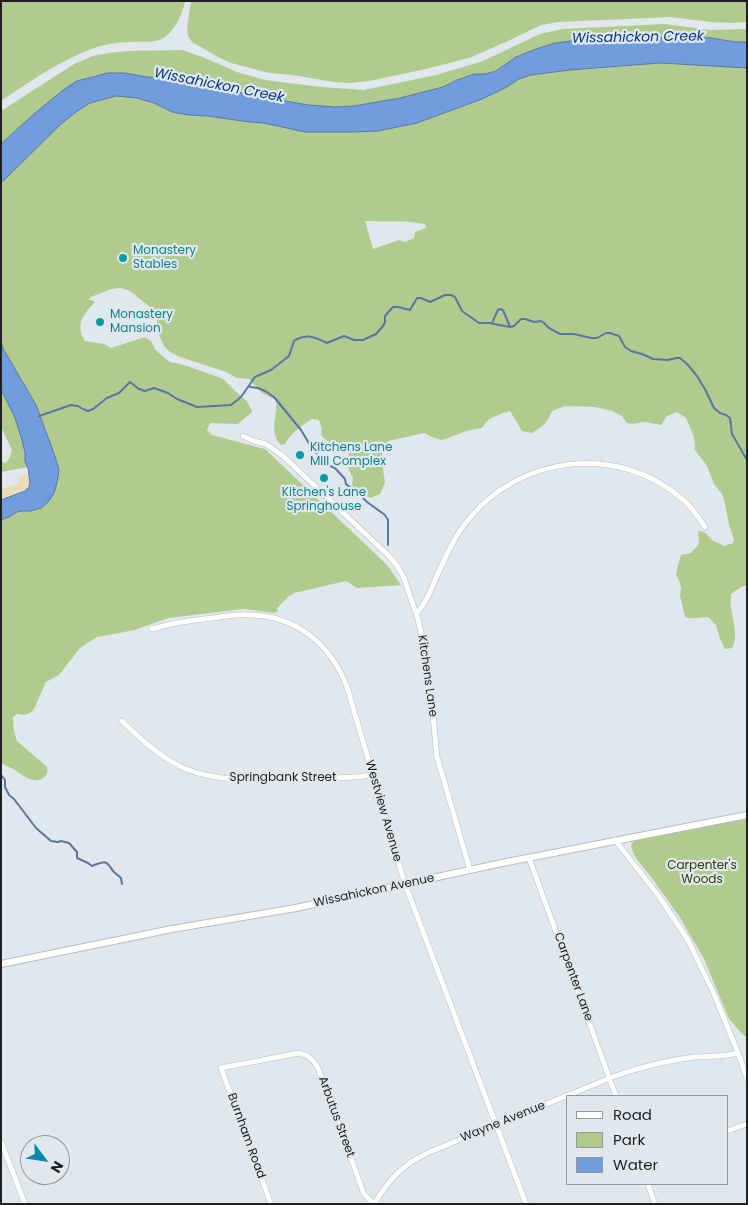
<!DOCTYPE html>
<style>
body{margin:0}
#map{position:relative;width:748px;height:1205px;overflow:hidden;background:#e1e8ed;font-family:Poppins,sans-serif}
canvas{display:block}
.frame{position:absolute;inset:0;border:2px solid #1d2021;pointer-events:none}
.legend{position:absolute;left:566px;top:1095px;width:162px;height:90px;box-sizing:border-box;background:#e1e8ed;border:1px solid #93989b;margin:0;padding:6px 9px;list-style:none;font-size:15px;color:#1d2021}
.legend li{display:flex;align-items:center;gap:10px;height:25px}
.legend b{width:25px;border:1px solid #93989b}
.north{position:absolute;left:20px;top:1135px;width:50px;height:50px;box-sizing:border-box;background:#e1e8ed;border:1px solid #93989b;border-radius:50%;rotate:121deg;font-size:14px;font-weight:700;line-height:20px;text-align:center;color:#1d2021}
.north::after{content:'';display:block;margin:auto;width:18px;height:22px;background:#0589aa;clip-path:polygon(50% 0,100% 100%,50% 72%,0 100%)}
</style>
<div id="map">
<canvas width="748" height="1205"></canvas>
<div class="frame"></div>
<ul class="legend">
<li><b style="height:6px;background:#fff"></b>Road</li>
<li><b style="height:14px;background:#b0cb8d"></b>Park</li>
<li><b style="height:14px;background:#719cdd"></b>Water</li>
</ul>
<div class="north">N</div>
</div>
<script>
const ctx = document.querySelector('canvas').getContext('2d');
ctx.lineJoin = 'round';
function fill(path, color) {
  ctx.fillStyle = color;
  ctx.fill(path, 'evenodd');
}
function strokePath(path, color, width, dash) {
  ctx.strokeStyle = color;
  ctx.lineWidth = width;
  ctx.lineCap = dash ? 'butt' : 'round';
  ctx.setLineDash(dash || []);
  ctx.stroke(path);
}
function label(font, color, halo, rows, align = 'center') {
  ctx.font = font + ' Poppins,sans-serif';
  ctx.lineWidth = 4.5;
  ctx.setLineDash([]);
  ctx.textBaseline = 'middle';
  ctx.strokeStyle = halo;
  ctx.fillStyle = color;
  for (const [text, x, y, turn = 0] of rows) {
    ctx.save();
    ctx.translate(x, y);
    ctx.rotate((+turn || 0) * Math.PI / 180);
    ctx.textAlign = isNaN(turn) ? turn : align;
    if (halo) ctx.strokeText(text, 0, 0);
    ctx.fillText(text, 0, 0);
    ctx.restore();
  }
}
fill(new Path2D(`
 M1,1h184c-2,12 -10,29 -20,36 -10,7 -22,4 -33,5 -9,0 -19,1 -27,3 -32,7 -76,37 -104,56z
 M191,1h556v21l-16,1 -21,-1 -40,-5 -111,5 -18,3 -35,17 -37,16 -43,11 -57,12 -18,2 -17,-1 -41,-7 -24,-2 -38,-10 -13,-6 -26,-15 -4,-6 -1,-7z
 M664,24l46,6 37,-1v13h-12l-23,-4 -44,-1 -89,3 -24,3 -59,28 -11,3h-11l-17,6 -14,7 -43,11 -46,8 -19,1 -27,-2 -71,-13 -29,-4 -31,-10 -30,-1 -22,-4h-18l-15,3 -29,14 -29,24 -33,30v-33l73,-47 19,-8 16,-3 17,-2 56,-1 23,8 32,14 28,8 56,7 43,3 72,-15 47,-14 57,-27 23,-5z
 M660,63l87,5v517l-6,2 -10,7c0,4 -1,8 0,13 1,11 8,31 1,41l-7,1 -5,-10 -4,-14 -8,-8c-9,0 -14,3 -23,0l-5,-21 1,-8 -2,-8 -3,-5 2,-10 3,-10 10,-2 8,-9 -1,-13c8,0 9,4 14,9 4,2 9,4 12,6l9,-3 1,-4 -5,-14 -4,-22 -3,-9 -8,-10 -7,-18 -12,-16 -1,-13 -5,-12 -3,-7 -9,-6 -10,4 -6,9c-6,-1 -12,-3 -17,-3 -8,1 -10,3 -17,1l-5,-7 -10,-5 -17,-4 -30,-1 -13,5c-4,11 -10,16 -20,22l-10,-2 -12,-20c-12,4 -22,6 -28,17l-16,3 -20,8 -5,1 -9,-3 -8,-4 -36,8 -6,13v8l3,21 -5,11 -10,4 -12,-7 -6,-6 1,-8c0,0 -4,-6 -4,-7 -2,-7 3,-17 -4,-23 -8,-7 -15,0 -24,-12l1,-6 -3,-9 -7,-1c-10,6 -21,14 -27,25l-4,1c0,0 -5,-6 -5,-7 -5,-11 2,-26 0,-38l-14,-7 -13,-14 -12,-1 -11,-6 -46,-15 -10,-5 -6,-6 -7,-16v-10l1,-3 3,-1 -31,-25 -9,-3 -10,1 -20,8 -3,3h3l4,2c-12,12 -20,23 -10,39l19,3 7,4 34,-11 6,4 4,8 7,7 8,6 14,3 37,13c5,3 6,5 10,9 7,8 18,12 21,25l-14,12 -28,-1 -3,7 5,5 53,14 122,116 14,20 -44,3 -11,-7 -52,12 -6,4 -11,11 1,3 -3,2 -31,-4 -76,9 -33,12 -38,7 -17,11 -21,27 -13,7 -12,27 -4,4 -6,2 -7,-1 -4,3 1,14 3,10 30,26c1,5 0,8 -4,11 -11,7 -21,-4 -30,-9 -4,-2 -8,-4 -12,-6v-243c7,-1 12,-7 19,-9 4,-1 8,0 12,0 11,-3 16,-10 22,-18l-5,-54 -13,-34 -32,-55 -3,-7v-160l5,-6 54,-52 16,-13 14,-9 26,-7 21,2 17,5 18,9 17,3 19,1 41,6 15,1 41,9h49l24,-1 39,-8 65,-24 23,-11 14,-9 12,-4 39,-5 34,-2zM365,221c20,1 40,-1 60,3l1,4 -11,4 -1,6 -9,4 -6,-2 -26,9z
 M1,389l14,29 6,19 4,15v10l3,5 -27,5v-10l5,1 3,-4 3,-9 -11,-23z
 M747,818v220l-6,-5 -12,-14 -25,-60 -25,-43 -25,-35 -19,-24 -4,-11 2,-4 3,-2z`), '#b0cb8d');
fill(new Path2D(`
 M28,474c1,3 2,6 2,9 -1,10 -21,13 -29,17v-11l13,-4 4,-2 1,-7z`), '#e7ddb8');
const water = new Path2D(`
 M668,37l44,1 23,4h12v26l-87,-5 -90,7 -39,5 -12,4 -14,9 -23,11 -65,24 -39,8 -24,1h-49l-41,-9 -15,-1 -41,-6 -19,-1 -17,-3 -18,-9 -17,-5 -21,-2 -26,7 -14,9 -16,13 -59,58v-39l33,-30 29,-24 14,-9 30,-8h18l22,4 30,1 31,10 29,4 71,13 27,2 19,-1 46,-8 43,-11 14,-7 17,-6h11l11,-3 20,-14 20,-8 19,-6 24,-3z
 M1,343l3,7 32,55 19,51 4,14 -2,13 -3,10 -6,9 -7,6 -10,3h-9l-5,1 -8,5 -8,3v-20l24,-9 4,-4 1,-4 -2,-15 -3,-6v-10l-4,-15 -6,-19 -14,-29z`);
fill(water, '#719cdd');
strokePath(water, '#5877a5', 1);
strokePath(new Path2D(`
 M492,323l6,-13 2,-1 3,1 7,17
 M250,387l8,1 9,4 7,5 27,33 12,20 17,16 5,2 10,11 1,5 14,11 7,7 18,13 3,5v25
 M39,416l32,-11 7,1 5,3 5,2 5,-2 14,-11 12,-5 11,-11 9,7 6,2 9,-3 14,5 9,6 20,8 34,-2 10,-8 14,-20 16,-7 18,-14 5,-15c12,-8 21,-4 33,2l17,-7 10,4h9l13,-6 7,-8 2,-4v-6l8,-9h5l12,3 7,-12h4l9,4 15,-7h6l4,2 7,14 17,12h10l21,4 4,-1 7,-7h4l9,3 7,-1 3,2 5,5 11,6h14l17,4h6l9,-5h4l9,3 6,11 6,4 11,3 11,5 14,1 10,-2h3l8,7 9,11 9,15 8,17 6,5 6,2 4,3 2,16 15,26
 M1,775l4,5v7l4,8 5,4 22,29 15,13 7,1 3,-1 8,2 8,9v6l11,5 4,3c3,-1 6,-3 9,-3 7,-3 9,5 13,9 1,1 6,5 7,6l1,6`), '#5877a5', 2);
const minor = new Path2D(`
 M243,436l11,5 12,3 17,12 105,99 8,9 7,12 15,43 10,45 9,93 33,113
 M417,613c9,-10 13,-21 18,-33 10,-21 18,-42 33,-60 51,-64 149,-77 213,-22 10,8 17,18 24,29
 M152,629c20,-6 40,-9 61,-11 12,-2 25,-4 38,-3 46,1 80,30 96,72l58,197 121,320
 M122,721c18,18 40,38 64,48 30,12 63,11 94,10 26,0 51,-1 77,-2l15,-2
 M615,840l43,55 30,45 26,54 24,59 9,26
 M529,858l87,238
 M727,1131l20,-7
 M1,1142l24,62
 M648,1184l7,20
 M271,1204l-50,-136 78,-15c9,2 14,6 19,15l46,126 10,10
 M374,1204c16,-26 30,-41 58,-53l183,-75c26,-9 53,-16 80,-19 14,-1 29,0 43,-4`);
const tertiary = new Path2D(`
 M1,964l171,-35 124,-21 201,-44 250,-49`);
strokePath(minor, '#b6bcc1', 6);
strokePath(tertiary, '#b6bcc1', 8);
strokePath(minor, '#fff', 5);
strokePath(tertiary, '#fff', 6);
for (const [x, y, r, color] of [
 [123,258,5,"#0f9aa8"],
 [100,322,5,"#0f9aa8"],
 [300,455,5,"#0f9aa8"],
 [324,478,5,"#0f9aa8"]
]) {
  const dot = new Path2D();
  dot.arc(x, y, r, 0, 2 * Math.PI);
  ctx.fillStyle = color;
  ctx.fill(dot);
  strokePath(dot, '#e1e8ed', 2);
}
label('12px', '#0d838f', '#e1e8ed', [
 ["Monastery",133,251],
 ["Stables",133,265],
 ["Monastery",110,315],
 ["Mansion",110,329],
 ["Kitchens Lane",310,448],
 ["Mill Complex",310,462],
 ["Kitchen's Lane",324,493,"center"],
 ["Springhouse",324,507,"center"]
], 'left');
label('12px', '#1d2021', '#e1e8ed', [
 ["Kitchens Lane",427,676,82],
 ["Springbank Street",283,778],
 ["Westview Avenue",383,811,74],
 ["Wissahickon Avenue",374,891,-12],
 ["Carpenter Lane",573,977,70],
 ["Arbutus Street",336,1117,70],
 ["Wayne Avenue",503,1122,-22],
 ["Burnham Road",246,1136,70]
]);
label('12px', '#2a3d03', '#e1e8ed', [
 ["Carpenter's",702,866],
 ["Woods",702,880]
]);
label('italic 14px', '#013883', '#e1e8ed', [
 ["Wissahickon Creek",638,38,-1],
 ["Wissahickon Creek",219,86,11]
]);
</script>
